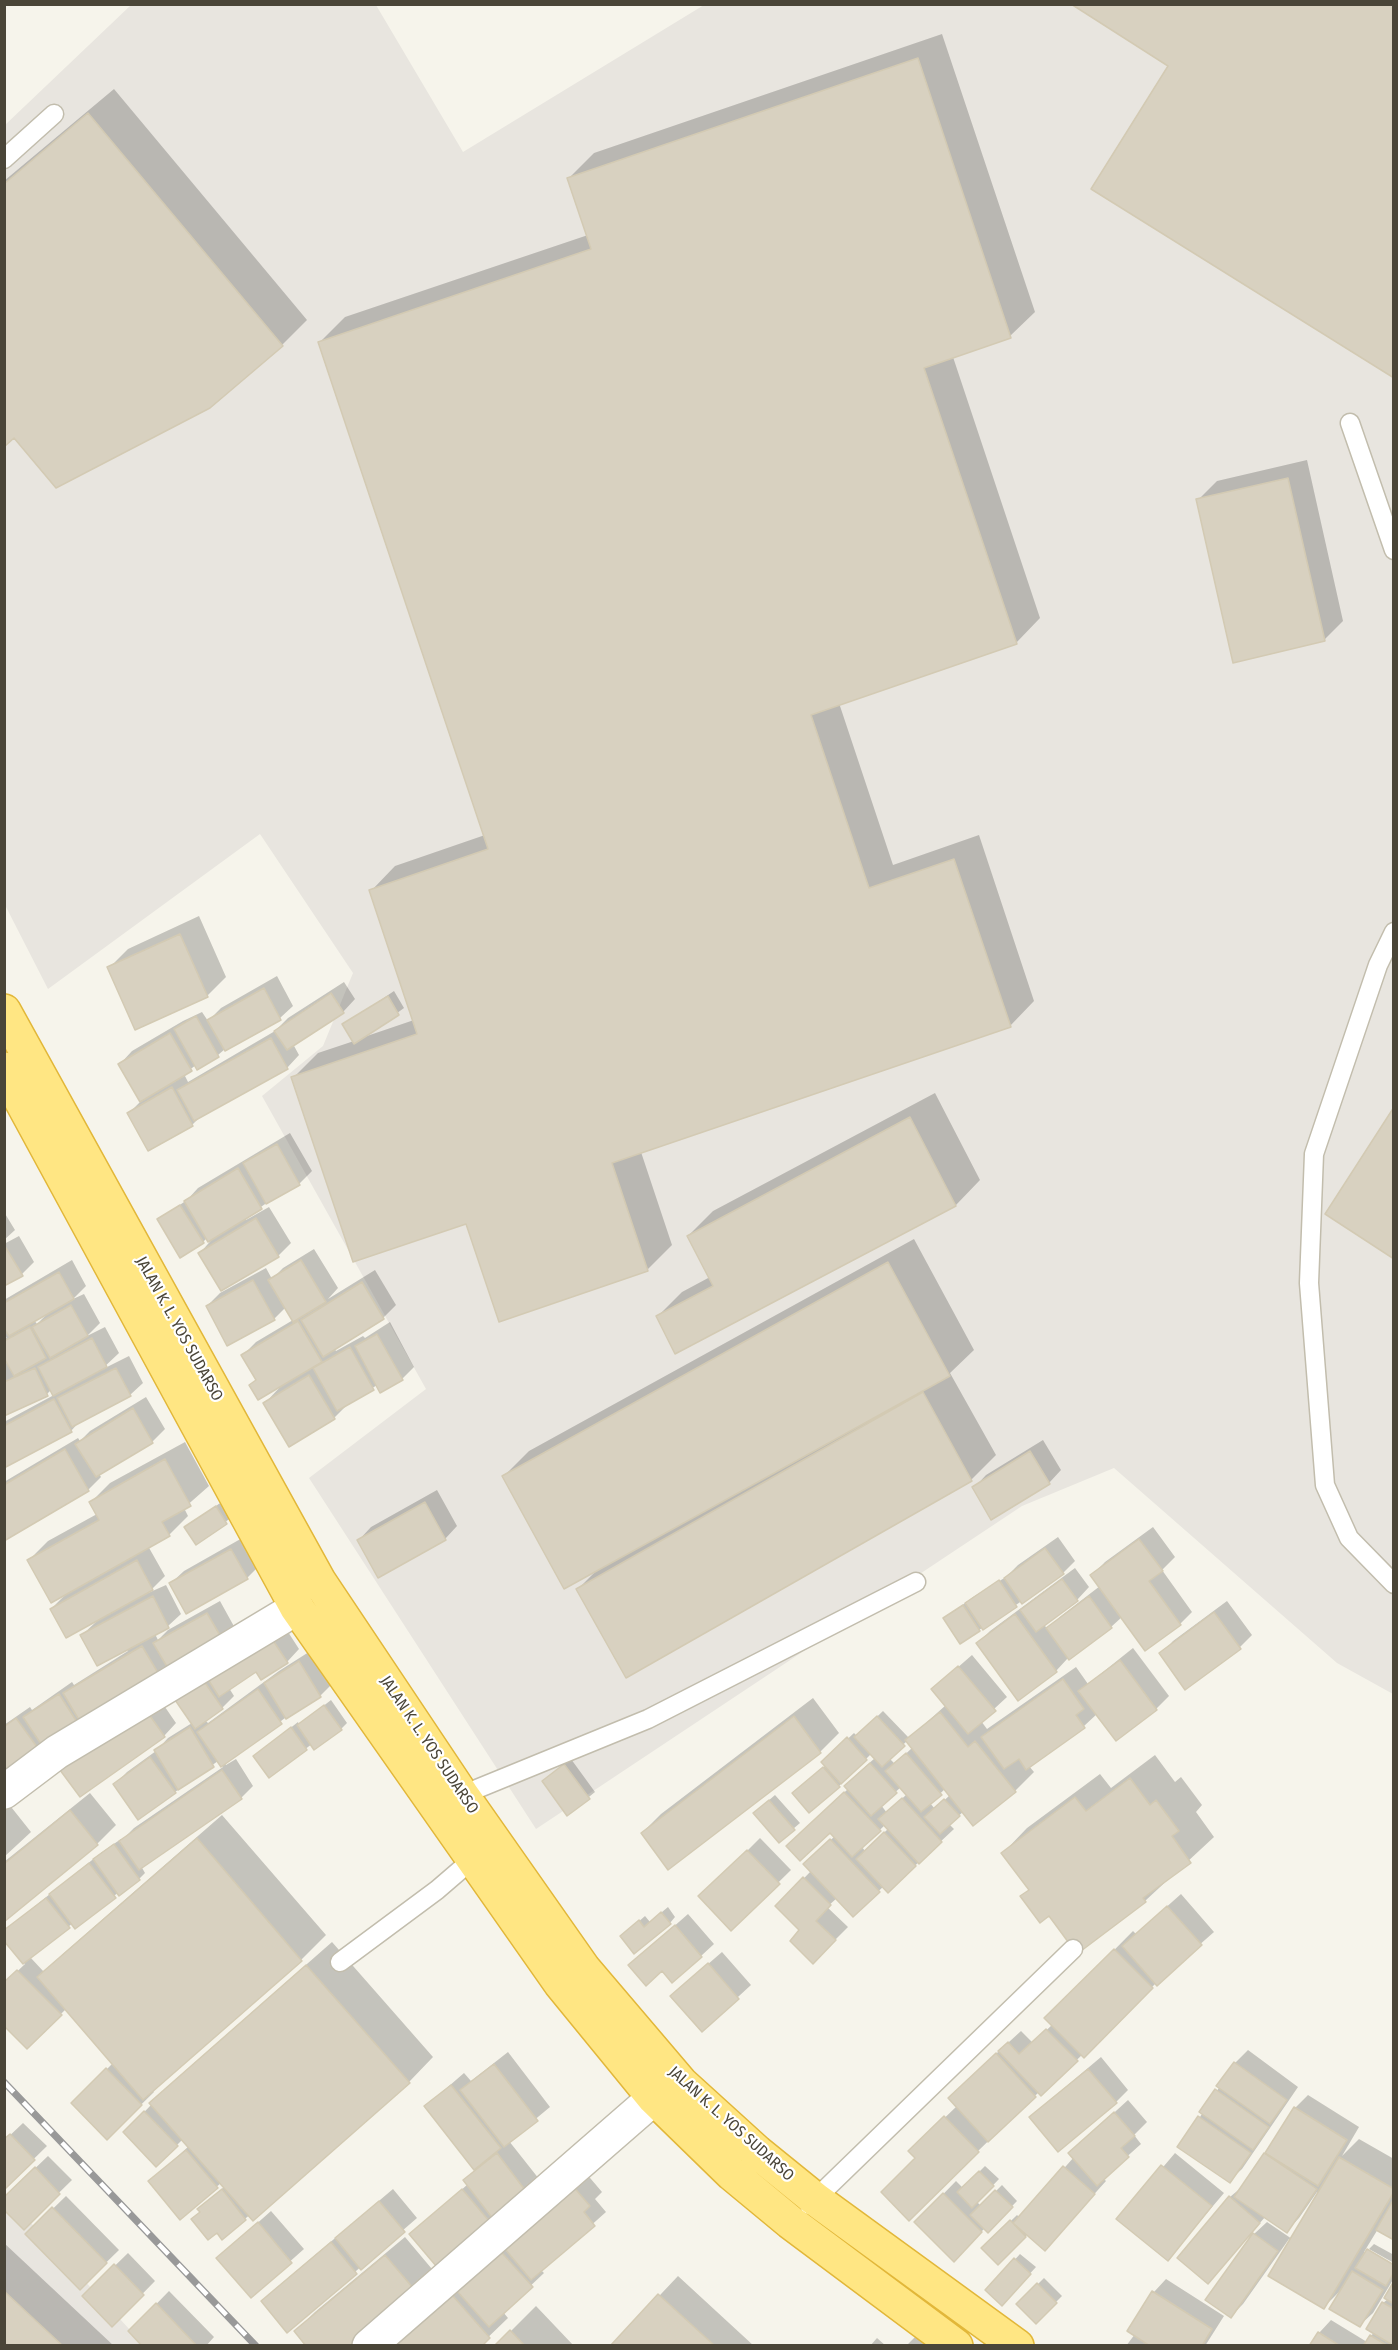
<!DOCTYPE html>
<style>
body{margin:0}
#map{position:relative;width:1398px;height:2350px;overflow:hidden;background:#f6f4eb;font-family:"Fira Sans Condensed",sans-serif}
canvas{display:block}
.frame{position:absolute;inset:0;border:6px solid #4a4538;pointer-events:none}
</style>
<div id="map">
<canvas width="1398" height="2350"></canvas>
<div class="frame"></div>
</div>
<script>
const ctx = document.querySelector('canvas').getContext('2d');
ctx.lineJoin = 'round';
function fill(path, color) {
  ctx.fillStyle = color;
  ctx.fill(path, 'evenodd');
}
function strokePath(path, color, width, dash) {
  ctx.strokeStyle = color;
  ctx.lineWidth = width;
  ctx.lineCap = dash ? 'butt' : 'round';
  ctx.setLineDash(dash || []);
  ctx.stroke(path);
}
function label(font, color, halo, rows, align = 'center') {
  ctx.font = font + ' "Fira Sans Condensed",sans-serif';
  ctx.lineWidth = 4.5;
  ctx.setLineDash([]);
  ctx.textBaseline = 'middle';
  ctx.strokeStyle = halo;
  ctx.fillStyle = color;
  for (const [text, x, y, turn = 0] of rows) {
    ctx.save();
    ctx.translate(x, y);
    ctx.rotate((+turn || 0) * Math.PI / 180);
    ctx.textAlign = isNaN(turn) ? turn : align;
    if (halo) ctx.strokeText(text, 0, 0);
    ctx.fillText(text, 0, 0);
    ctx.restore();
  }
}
fill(new Path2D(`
 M131,5h245l87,147 241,-147h689v1689l-56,-31 -223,-195 -92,38 -486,323 -227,-351 117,-89 -164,-293 61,-50 30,-73 -93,-139 -212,155 -43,-84v-780z
 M5,2195l139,150h-139z`), '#e8e5df');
fill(new Path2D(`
 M942,34l93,278 -25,24 -57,21 87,261 -24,25 -177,60 54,162 86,-30 55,166 -24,25 -369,126 31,93 -25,25 -180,-48 -174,-144 25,-25 36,-12 -10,-16 50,-34 10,17 -40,29 50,-17 -43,-129 24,-25 90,-31 -165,-493 25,-25 243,-82 -19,-57 25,-25z
 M114,89l193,231 -25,25 -267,91 -11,9v-264z
 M1307,460l36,161 -19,19 -126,-140 19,-19z
 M199,916l27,61 -19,19 -98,-28 19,-19z
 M277,976l16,30 -13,12 -55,31 -7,6 -22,10 -12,9 4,8 87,-51 13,-13 56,-36 11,17 -12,13 -50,32 6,11 -12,13 -85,47 -10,10 -43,24 -20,-36 12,-12 -21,-37 12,-13 51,-30 19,-9 6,9 13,-13z
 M935,1093l45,87 -24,25 -280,147 -19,-35 25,-25 28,-15 -22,-41 25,-25z
 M290,1133l22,38 -13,13 -31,18 -23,16 1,2 23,-13 22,36 -13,13 -78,-3 14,-16 -7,1 -4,4 -44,-23 28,-19 11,-12z
 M4,1212l11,18 -11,10z
 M19,1236l15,26 -12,12 -18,10v-40z
 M914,1239l60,111 -24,23 46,82 -25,25 -393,109 19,-19 -93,-94 25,-25z
 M314,1249l24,39 -10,11 47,-29 21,35 -13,13 -49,30 2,3 27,-15 2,2 25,-16 24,45 -12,12 -25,6 -30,20 -13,13 -69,-15 17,-18h-31l6,-6 -14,-24 13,-13 37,-22 -7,-13 -12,12 -67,-13 13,-13 46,-25 6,11 11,-11z
 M72,1260l14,26 -13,13 11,-5 16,29 -13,13 18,-9 14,26 -18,17 28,-14 14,27 -13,12 -50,26 -9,10 -67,35v-44l50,-27 -3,-5 -4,4 -43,21v-76l3,-2h-3v-37zM46,1315l-9,9 -3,-4z
 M146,1397l19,32 -13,13 -53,32 2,3 -13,13 -84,50v-58l74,-44 2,3 10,-10z
 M1043,1440l18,30 -12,13 -75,5 12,-13z
 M185,1442l24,44 -25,22 4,8 -19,19 -21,11 17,30 -17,17 18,-8 15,29 -13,12 -13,8 3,6 10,-10 52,-29 16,29 -232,140v-45l26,-18 2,3 40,-28 2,3 54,-34 -1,-3 -45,-13 16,-15 -47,-11 17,-17 -39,-32 19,-19 49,-27 -6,-12 19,-19z
 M437,1490l20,36 -12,13 -86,1 12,-13z
 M223,1501l9,16 -35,26 -11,-16z
 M1153,1527l22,30 -13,13 30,42 -12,12 -58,-7 -11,10 -43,31 -12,13 -78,-28 12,-12 85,-63 14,19 -12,13 -33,24 3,5 14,-13 39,-30 -8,-11 13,-13z
 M244,1537l16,28 -13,13 -76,5 13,-12z
 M1058,1537l17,24 -12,12 -84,57 -34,-12 28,-21 33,-20 12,-12z
 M1227,1601l25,34 -12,12 -55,41 -24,-34 12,-13z
 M279,1618l20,31 -12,13 -31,8 -27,18 5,8 -12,12 -17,12 3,3 71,-52 33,-21 21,33 -13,13 -31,19 -64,48 1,2 10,-6 17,27 -12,12 -100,68 4,7 -6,6 -66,44 -43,34 14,15 20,-19 158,-138 104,120 -25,25 -149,130 2,2 -47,46 -34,-35 40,-40 -47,-54 -39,38 -23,-63 21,-20 -21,-25v-8l98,-79 19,-13 1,1 12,-12 89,-61 -5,-6 -43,31 -60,-8 12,-12 29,-21 12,-13 24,-15 -19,-29z
 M1133,1648l36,48 -13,13 -40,30 -19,-25 -13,12 -55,40 5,6 -19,19 -52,21 -14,12 5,5 -66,62 -4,-5 -31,29 -16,-17 -10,9 21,20 -35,35 -12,-32 -24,-24 34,-35 -6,-7 30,-28 -5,-5 -30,3 48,-45 10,-16 17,-15 -4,-4 -32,32 -39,2 26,-23 -3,-3 31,-29 3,3 26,-25 26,27 37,-33 -13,-16 39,-34 35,42 -26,24 6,8 89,-62 12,17zM907,1741l6,6 -18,17 -6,-6zM901,1787l6,7 -20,19 -6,-8zM945,1789l5,6 -15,14 -5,-6zM885,1825l4,3 -24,23 -3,-4z
 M156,1694l20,29 -12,13 -84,59z
 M813,1698l26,35 -19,19 -151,116 -27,-35 19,-19z
 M331,1700l16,23 -6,6 -29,15 -43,32 -14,-20 43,-34 1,3z
 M1155,1755l20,27 6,-5 21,28 -6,7 18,25 -69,64 -68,50 -28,-37 -27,-18 8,-7 -27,-36 24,-25 73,-54 11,14z
 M571,1759l24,33 -27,22 -25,-33z
 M90,1793l26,32 -19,19 -93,76v-58z
 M775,1795l25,28 -21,18 -18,-34z
 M4,1798l27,34 -27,25z
 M760,1838l31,32 -60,59 -30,-32z
 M1181,1894l33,38 -58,51 -72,73 -1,-2 -42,40 -2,-2 -61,59 -61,7 -7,-7 47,-45 5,-21 59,-54 12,12 20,-19 -6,-6 86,-87 3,3z
 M668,1907l7,10 -5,6 -42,8 17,-15 5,6z
 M688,1914l26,30 -13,12 -39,13 -32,-4z
 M332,1942l101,115 -24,25 -187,156 -23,-29 25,-22 -3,-4 -41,35 -30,-37 39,-35 -6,-7 -26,26 -32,-33 51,-53z
 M722,1952l29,33 -49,45 -17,-46z
 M1248,2050l50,37 -56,82 -13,12 -29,-64 35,-54z
 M508,2052l42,55 -41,34 34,43 -41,35 -91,16 57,-51 -3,-4 11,-11 -50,-63 38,-33 7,8z
 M1101,2057l27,33 -12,12 -72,3z
 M1308,2095l51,32 -17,29 17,-17 35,20v80l-16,-10 -14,23 30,14v12l-21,35 -13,12 -18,-36 -18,18 -35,-68 -46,65 -12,12 23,-82 13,-12 25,17 27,-46 -2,-1 -18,26 -12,13 -21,-15 -58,66 22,-85 13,-11 52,-78z
 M1128,2100l19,22 -13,13 7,9 -38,34 3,3 -61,68 -17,-15 -30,29 -15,-15 34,-33 3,3 54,-61 -4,-4z
 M23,2123l24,23 -43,42v-47z
 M1175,2153l49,40 -56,66 -49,-40z
 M48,2156l24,24 -48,47 -20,-29z
 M985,2166l14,13 -22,23 4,4 21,-21 15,16 -29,30 -3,-3 -31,31 -38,-37 40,-41 7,7z
 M585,2172l17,20 -7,7 11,13 -65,58 3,3 -41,39 5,6 -29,28h-92z
 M393,2189l24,29 -130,113 -12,-42z
 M66,2196l53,54 -39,38 -53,-54z
 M271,2211l33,38 -53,47 -33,-38z
 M405,2237l32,38 -19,19 -122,37 19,-19z
 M4,2243l110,103h-110z
 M1374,2244l20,11v8l-25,-14z
 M128,2253l27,28 -43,44 -28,-29z
 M1020,2254l16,13 -34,37 -15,-14z
 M678,2276l76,70h-142z
 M1044,2278l18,18 -26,26 -18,-18z
 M1166,2279l58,37 -19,30h-79l9,-12 -6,-4 25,-38z
 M1394,2284v62h-83l8,-13 12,-13 36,22 7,-10 9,-29 5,-4z
 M169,2291l45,46 -8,9h-62l-14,-15z
 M536,2306l38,40h-78z
 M919,2333l14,13h-27z
 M877,2338l9,8h-16z`), '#0003');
const building = new Path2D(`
 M1071,4h323v374l-303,-189 77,-123z
 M918,58l93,280 -87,30 93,276 -206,71 58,173 85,-29 57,168 -399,136 36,108 -149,51 -33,-98 -113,38 -62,-185 126,-43 -48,-144 119,-41 -170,-507 273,-93 -24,-71z
 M88,113l195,233 -73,62 -154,80 -42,-50 -10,9v-263z
 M1288,478l37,163 -92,22 -37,-164z
 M180,934l28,63 -73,33 -28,-63z
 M264,988l17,32 -56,31 -18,-31z
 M331,993l13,20 -57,37 -13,-19z
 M388,996l11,19 -45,29 -12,-20z
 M196,1016l23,41 -22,13 -23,-41z
 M170,1033l22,38 -52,31 -22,-38z
 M271,1038l17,31 -94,52 -17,-31z
 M172,1087l21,39 -45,25 -21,-38z
 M1394,1107v152l-69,-45z
 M910,1117l46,89 -281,148 -19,-38 57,-30 -26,-50z
 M277,1144l23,41 -34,19 -23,-41z
 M238,1168l24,41 -54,33 -24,-41z
 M180,1205l24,38 -24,15 -23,-39z
 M256,1218l23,39 -58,34 -23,-38z
 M4,1248h2l17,28 -19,10z
 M301,1260l25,42 -33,20 -25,-42z
 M888,1262l62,114 -386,213 -62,-113z
 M59,1272l15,27 -65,37 -5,-7v-26z
 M253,1280l22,40 -48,26 -21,-40z
 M362,1282l22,37 -61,38 -22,-37z
 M71,1305l17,31 -38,22 -18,-31z
 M298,1321l24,41 -64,38 -9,-15 7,-5 -15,-25z
 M30,1327l16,31 -32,18 -10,-18v-17z
 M377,1334l26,46 -23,13 -25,-47z
 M92,1338l15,29 -54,29 -15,-29z
 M350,1347l24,43 -37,21 -24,-43z
 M35,1368l13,28 -44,20v-34z
 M116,1368l15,28 -59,31 -15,-29z
 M309,1375l26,44 -46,28 -26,-44z
 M923,1392l49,89 -346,197 -50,-89z
 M54,1399l18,33 -68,36v-42z
 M133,1408l20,35 -57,34 -21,-33z
 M65,1449l24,42 -85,50v-56z
 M1030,1451l20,33 -59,36 -19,-33z
 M165,1459l26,47 -29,16 8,14 -119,67 -24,-43 72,-40 -10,-18z
 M425,1502l21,38 -68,38 -21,-38z
 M216,1506l11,18 -31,21 -12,-18z
 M1139,1539l24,32 -14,10 32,44 -36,26 -55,-76z
 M1045,1548l19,26 -42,30 -18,-26z
 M231,1549l17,30 -62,35 -17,-31z
 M137,1560l16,30 -87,48 -16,-29z
 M1062,1579l16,22 -42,31 -16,-22z
 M999,1580l18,27 -34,23 -18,-27z
 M153,1596l16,32 -72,38 -17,-31z
 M1089,1596l23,32 -43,32 -23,-32z
 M963,1605l17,26 -20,13 -17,-26z
 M1214,1612l27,37 -56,41 -26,-37z
 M207,1613l18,31 -53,31 -19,-32z
 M1015,1614l42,58 -39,29 -42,-58z
 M266,1630l22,33 -27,17 -5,-8 -37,25 -16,-26z
 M142,1646l22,37 -79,47 -22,-37z
 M1120,1660l37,50 -41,31 -38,-50z
 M299,1661l22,36 -35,22 -22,-36z
 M958,1666l38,45 -28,23 -37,-45z
 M199,1674l24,35 -28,20 -24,-35z
 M1063,1679l21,30 -8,6 9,13 -59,42 -7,-11 -15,10 -23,-32z
 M258,1689l24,35 -61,43 -24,-35z
 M59,1694l25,39 -35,23 -26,-39z
 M324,1705l18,25 -28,20 -17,-25z
 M143,1706l22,31 -85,60 -23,-31z
 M940,1712l28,35 7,-6 41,51 -43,34 -68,-86z
 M794,1716l27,37 -153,117 -27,-37z
 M877,1716l28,30 -23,21 -28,-30z
 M16,1718l29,40 -41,14v-45z
 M190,1727l24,40 -36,23 -24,-40z
 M291,1727l16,23 -38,28 -16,-22z
 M847,1737l20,23 -26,24 -20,-22z
 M906,1753l36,42 -21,17 -36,-41z
 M150,1757l26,36 -38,27 -25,-36z
 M870,1763l27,30 -26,23 -27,-30z
 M564,1764l26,35 -23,17 -25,-35z
 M823,1767l17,20 -31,26 -17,-20z
 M222,1770l20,29 -103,71 -20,-29z
 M1130,1778l20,27 6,-5 23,31 -7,5 19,27 -48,35 3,4 -69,52 -28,-38 -9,7 -20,-27 9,-6 -28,-37 74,-56 11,14z
 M844,1792l37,39 -29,26 -22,-24 -30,28 -14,-15z
 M902,1798l40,44 -23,22 -41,-45z
 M944,1799l16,17 -20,18 -16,-17z
 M769,1800l26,30 -16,13 -26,-30z
 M70,1810l28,35 -94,77v-58z
 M884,1832l32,34 -28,27 -32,-34z
 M197,1838l105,123 -159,139 -106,-123z
 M830,1839l50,53 -27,25 -50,-53z
 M114,1844l26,36 -21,16 -26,-37z
 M747,1850l33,34 -49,47 -33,-35z
 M89,1863l27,35 -41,31 -26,-35z
 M803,1877l28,28 -15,16 20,19 -23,24 -23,-23 9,-11 -24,-24z
 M46,1898l24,30 -47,36 -19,-23v-11z
 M1167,1906l35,39 -45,41 -35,-40z
 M661,1912l10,12 -37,30 -14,-18 19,-16 5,7z
 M675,1925l27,32 -30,26 -10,-12 -16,15 -18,-21z
 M1114,1949l39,39 -69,70 -40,-40z
 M708,1963l31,36 -37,33 -32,-36z
 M306,1965l104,118 -157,138 -104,-118z
 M17,1970l45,45 -35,34 -23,-23v-44z
 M1046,2029l32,32 -37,35 -43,-45 10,-9 11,12z
 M996,2053l40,44 -48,45 -40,-44z
 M1234,2062l53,38 -17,24 -54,-38z
 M494,2064l44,57 -34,26 -44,-57z
 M106,2068l36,37 -35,35 -36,-37z
 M1088,2069l29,34 -59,49 -29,-35z
 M451,2085l50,63 -27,22 -50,-64z
 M1215,2089l54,38 -16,23 -54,-38z
 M1294,2107l53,33 -29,46 -53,-33z
 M144,2111l34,35 -22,21 -33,-35z
 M1114,2112l21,24 -14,12 8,9 -32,29 -29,-33z
 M944,2116l35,36 -70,69 -28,-29 34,-34 -7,-7z
 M1198,2116l53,37 -21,30 -53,-36z
 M10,2134l25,26 -31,30v-51z
 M186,2150l32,38 -38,32 -32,-39z
 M497,2153l34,45 -34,26 -34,-44z
 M1264,2153l53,36 -30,44 -53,-36z
 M1339,2157l55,32v3l-70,117 -56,-33z
 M1161,2165l51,41 -44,55 -52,-42z
 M1063,2166l32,28 -50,57 -32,-28z
 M35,2167l25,27 -36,36 -20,-20v-13z
 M979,2171l15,15 -22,22 -15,-16z
 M571,2184l19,22 -6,6 11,14 -64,54 -31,-37z
 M222,2189l24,31 -24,20 -5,-7 -9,7 -17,-21 9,-7 -3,-3z
 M462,2189l33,39 -53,45 -33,-39z
 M995,2190l18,17 -25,26 -18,-18z
 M943,2193l39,39 -28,30 -40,-40z
 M1229,2196l31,27 -52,61 -31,-26z
 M379,2201l26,31 -44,38 -26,-32z
 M1392,2202l2,1v37l-18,-10z
 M52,2207l55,56 -27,27 -55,-56z
 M1010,2220l16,17 -28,28 -17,-17z
 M258,2222l34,41 -41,35 -35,-40z
 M1253,2233l25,18 -47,67 -26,-18z
 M331,2242l26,32 -70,59 -26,-32z
 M492,2242l41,45 -44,40 -40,-45z
 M1367,2249l27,16v7l-8,14 -31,-18z
 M385,2255l34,40 -59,51h-54l-12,-15z
 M1014,2258l17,16 -29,32 -17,-16z
 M114,2264l30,31 -32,32 -30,-31z
 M1352,2271l31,19 -23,37 -31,-18z
 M1394,2281v23l-10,-6z
 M1037,2283l20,20 -21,21 -20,-20z
 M444,2286l46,52 -8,8h-97z
 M4,2291l59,55h-59z
 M1152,2291l60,38 -10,17h-52l-23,-15z
 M658,2294l57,52h-105z
 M1382,2302l12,7v37l-28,-17z
 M156,2303l41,43h-55l-14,-15z
 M510,2330l15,16h-31z
 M1318,2332l22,14h-31z
 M1370,2335l18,11h-25z`);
fill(building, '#d8d1c0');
strokePath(building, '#d3cab3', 1.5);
const service = new Path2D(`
 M4,159l50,-45
 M1350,423l44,127
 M1394,932l-16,33 -64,189 -5,129 16,202 24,53 45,46
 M462,1795l186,-76 268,-137
 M340,1962l97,-72 36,-31
 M809,2205l264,-256`);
const minor = new Path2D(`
 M4,1792l53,-40 240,-144
 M369,2346l285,-248`);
const trunk = new Path2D(`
 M4,1011l315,570 143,214 122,174 97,114 76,69 58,47 202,147
 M4,1069l293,539 263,375 94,115 78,76 58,48 166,124`);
strokePath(service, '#c2bdad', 21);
strokePath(minor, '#c2bdad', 36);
strokePath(trunk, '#e2b739', 36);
strokePath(service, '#fff', 18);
strokePath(minor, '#fff', 33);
strokePath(trunk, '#ffe683', 33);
const rail = new Path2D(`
 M4,2082l252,264`);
strokePath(rail, '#999', 7);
strokePath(rail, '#fff', 4.5, [14]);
label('16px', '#4a4538', '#fff', [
 ["JALAN K. L. YOS SUDARSO",179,1329,61],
 ["JALAN K. L. YOS SUDARSO",429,1745,56],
 ["JALAN K. L. YOS SUDARSO",731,2124,42]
]);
</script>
